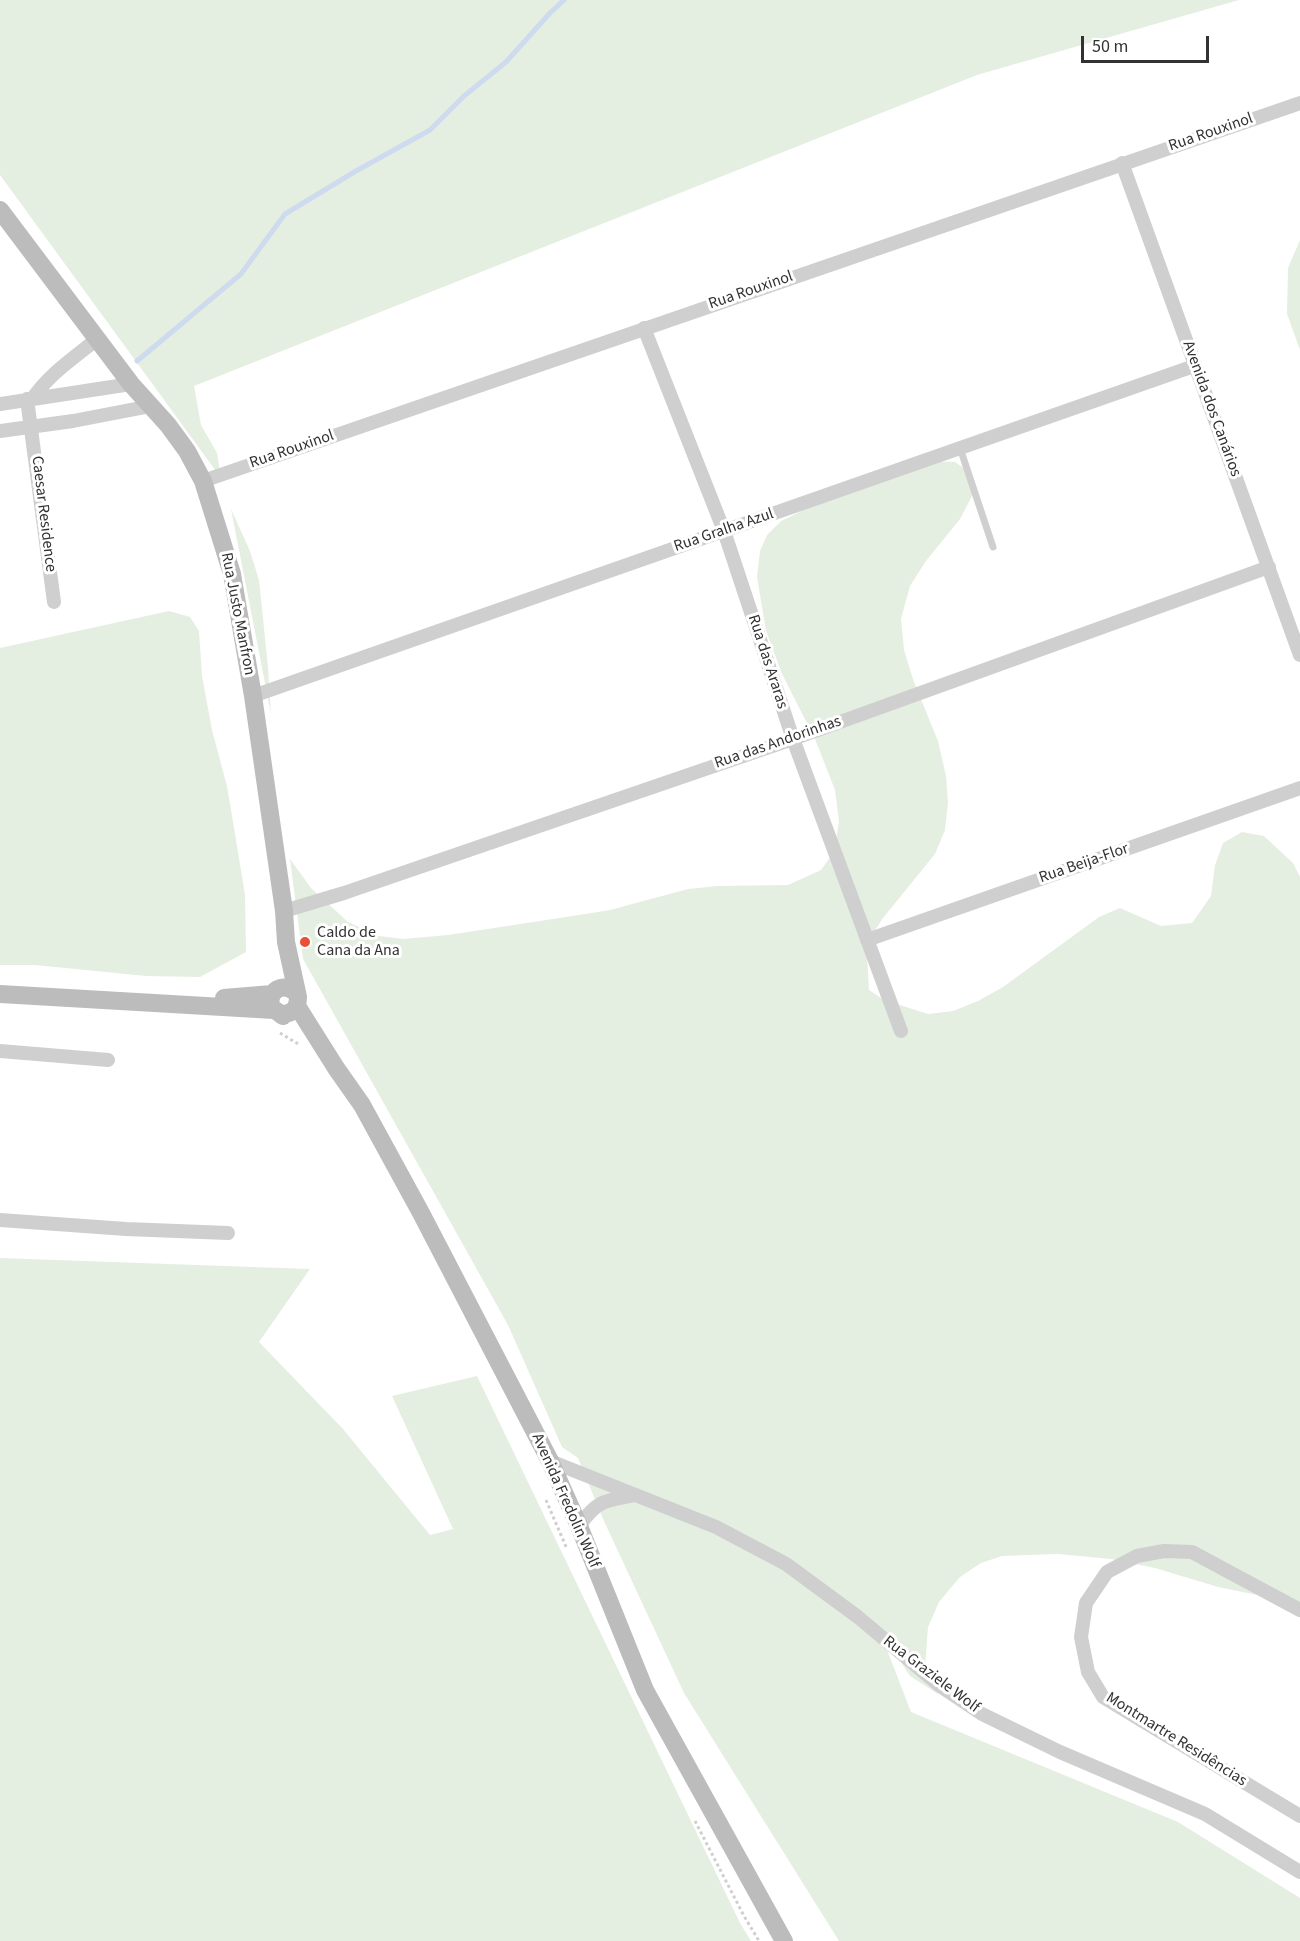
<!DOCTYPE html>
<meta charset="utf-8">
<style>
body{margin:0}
#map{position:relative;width:1300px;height:1941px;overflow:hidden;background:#fff;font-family:"Source Sans 3",sans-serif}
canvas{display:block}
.scale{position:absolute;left:1081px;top:36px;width:128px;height:27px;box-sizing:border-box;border:3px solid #323232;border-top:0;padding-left:8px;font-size:18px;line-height:21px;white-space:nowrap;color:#323232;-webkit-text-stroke:4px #fff;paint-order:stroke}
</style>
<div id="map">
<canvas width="1300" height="1941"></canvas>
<div class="scale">50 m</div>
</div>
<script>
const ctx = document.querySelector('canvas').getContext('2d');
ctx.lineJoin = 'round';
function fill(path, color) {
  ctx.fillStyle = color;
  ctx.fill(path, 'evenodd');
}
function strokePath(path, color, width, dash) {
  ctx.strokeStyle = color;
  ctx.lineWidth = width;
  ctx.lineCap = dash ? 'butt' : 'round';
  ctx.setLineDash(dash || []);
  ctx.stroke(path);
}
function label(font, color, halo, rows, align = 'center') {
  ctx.font = font + ' "Source Sans 3",sans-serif';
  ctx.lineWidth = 6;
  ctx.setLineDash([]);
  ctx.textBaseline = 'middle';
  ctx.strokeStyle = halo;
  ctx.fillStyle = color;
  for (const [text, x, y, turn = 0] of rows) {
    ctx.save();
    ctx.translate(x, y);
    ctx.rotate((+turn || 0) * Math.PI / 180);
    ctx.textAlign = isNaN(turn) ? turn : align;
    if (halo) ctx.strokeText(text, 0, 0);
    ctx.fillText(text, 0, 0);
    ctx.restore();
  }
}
fill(new Path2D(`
 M0,0h1239l-262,75 -783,311 7,39 16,28 4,25 -221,-303z
 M1300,240v110l-13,-36 1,-46z
 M931,461l24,1 17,12 1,20 -13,25 -34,42 -16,25 -9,33 3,31 10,32 24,59 8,35 2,27 -3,27 -10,24 -52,64 -9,14 -7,24 2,34 15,10 44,14 25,-3 25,-10 25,-14 96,-70 21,-9 41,18 31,-3 19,-27 4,-31 8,-22 19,-11 22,4 29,27 7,14v730l-33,-10 -49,-10 -63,-19 -44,-9 -53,-5 -56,2 -21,7 -21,14 -21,25 -11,25 -3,41 13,26 -28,-18 -31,-47 32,83 267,110 122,76v43h-461l-155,-248 -81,-174 -25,-61 -16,-11 -54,-122 -205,-366 -13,-100 21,29 37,34 31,14 24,3 45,-4 118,-18 44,-7 78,-21 29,-3 71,-1 33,-15 13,-18 5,-30 -4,-32 -20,-51 -33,-65 -16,-43 -9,-54 3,-26 7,-16 14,-14 27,-13z
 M231,509l19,42 9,29 9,87 3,47z
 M169,611l21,6 9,14 3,45 10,54 15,56 9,54 9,55 1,57 -46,25 -54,-1 -111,-11h-35v-317z
 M0,1258l310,11 -51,73 84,87 87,106 23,-6 -61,-133 85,-20 263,547 11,18h-751z`), '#e5efe1');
strokePath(new Path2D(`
 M137,361l104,-87 44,-60 71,-43 74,-41 34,-34 42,-34 44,-49 14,-13`), '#cedaee', 5);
strokePath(new Path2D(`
 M280,1033l20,12
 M546,1500l21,49
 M695,1821l49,95 15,25`), '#cfcfcf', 3, [3, 3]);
strokePath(new Path2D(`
 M960,448l33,99`), '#cfcfcf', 7);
strokePath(new Path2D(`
 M1122,163l178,492
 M644,328l80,203 69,208 108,292
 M33,398c16,-24 42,-41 64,-59
 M27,399l27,203
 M0,404l131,-20
 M0,431l73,-10 78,-15
 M203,481l1097,-378
 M253,696l941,-330
 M284,911l60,-18 449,-154 476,-172
 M867,940l433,-152
 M0,1051l108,9
 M0,1220l126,9 102,4
 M550,1461l166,66 70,37 72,53 82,69 42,28 78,38 145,62 95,58
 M579,1526c19,-27 26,-25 57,-31
 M1300,1610l-108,-58 -28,-1 -27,5 -30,16 -21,31 -5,34 7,35 15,25 197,119`), '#cfcfcf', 14);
strokePath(new Path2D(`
 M0,210l131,174 37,41 19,26 16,30 29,93 21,122 31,215 2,31 12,55c0,11 -5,17 -16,17
 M0,994l274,16
 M224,998l48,-4
 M297,1006l39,62 26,37 59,108 129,248 29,65 66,164 139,251
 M283,1016l-12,-9c-4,-17 13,-26 25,-14`), '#bcbcbc', 18);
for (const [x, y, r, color] of [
 [305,942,6,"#e95035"]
]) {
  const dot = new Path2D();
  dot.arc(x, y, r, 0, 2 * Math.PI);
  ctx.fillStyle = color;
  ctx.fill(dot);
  strokePath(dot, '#fff', 2);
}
label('16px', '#323232', '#fff', [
 ["Rua Rouxinol",1211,133,-19],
 ["Rua Rouxinol",751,291,-19],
 ["Avenida dos Canários",1211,409,70],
 ["Rua Rouxinol",292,450,-19],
 ["Caesar Residence",43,514,83],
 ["Rua Gralha Azul",724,531,-19],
 ["Rua Justo Manfron",237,614,79],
 ["Rua das Araras",767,662,72],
 ["Rua das Andorinhas",778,743,-19],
 ["Rua Beija-Flor",1084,864,-19],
 ["Avenida Fredolin Wolf",565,1501,66],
 ["Rua Graziele Wolf",931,1675,37],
 ["Montmartre Residências",1176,1740,32]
]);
label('16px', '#323232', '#fff', [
 ["Caldo de",317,933],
 ["Cana da Ana",317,951]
], 'left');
</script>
